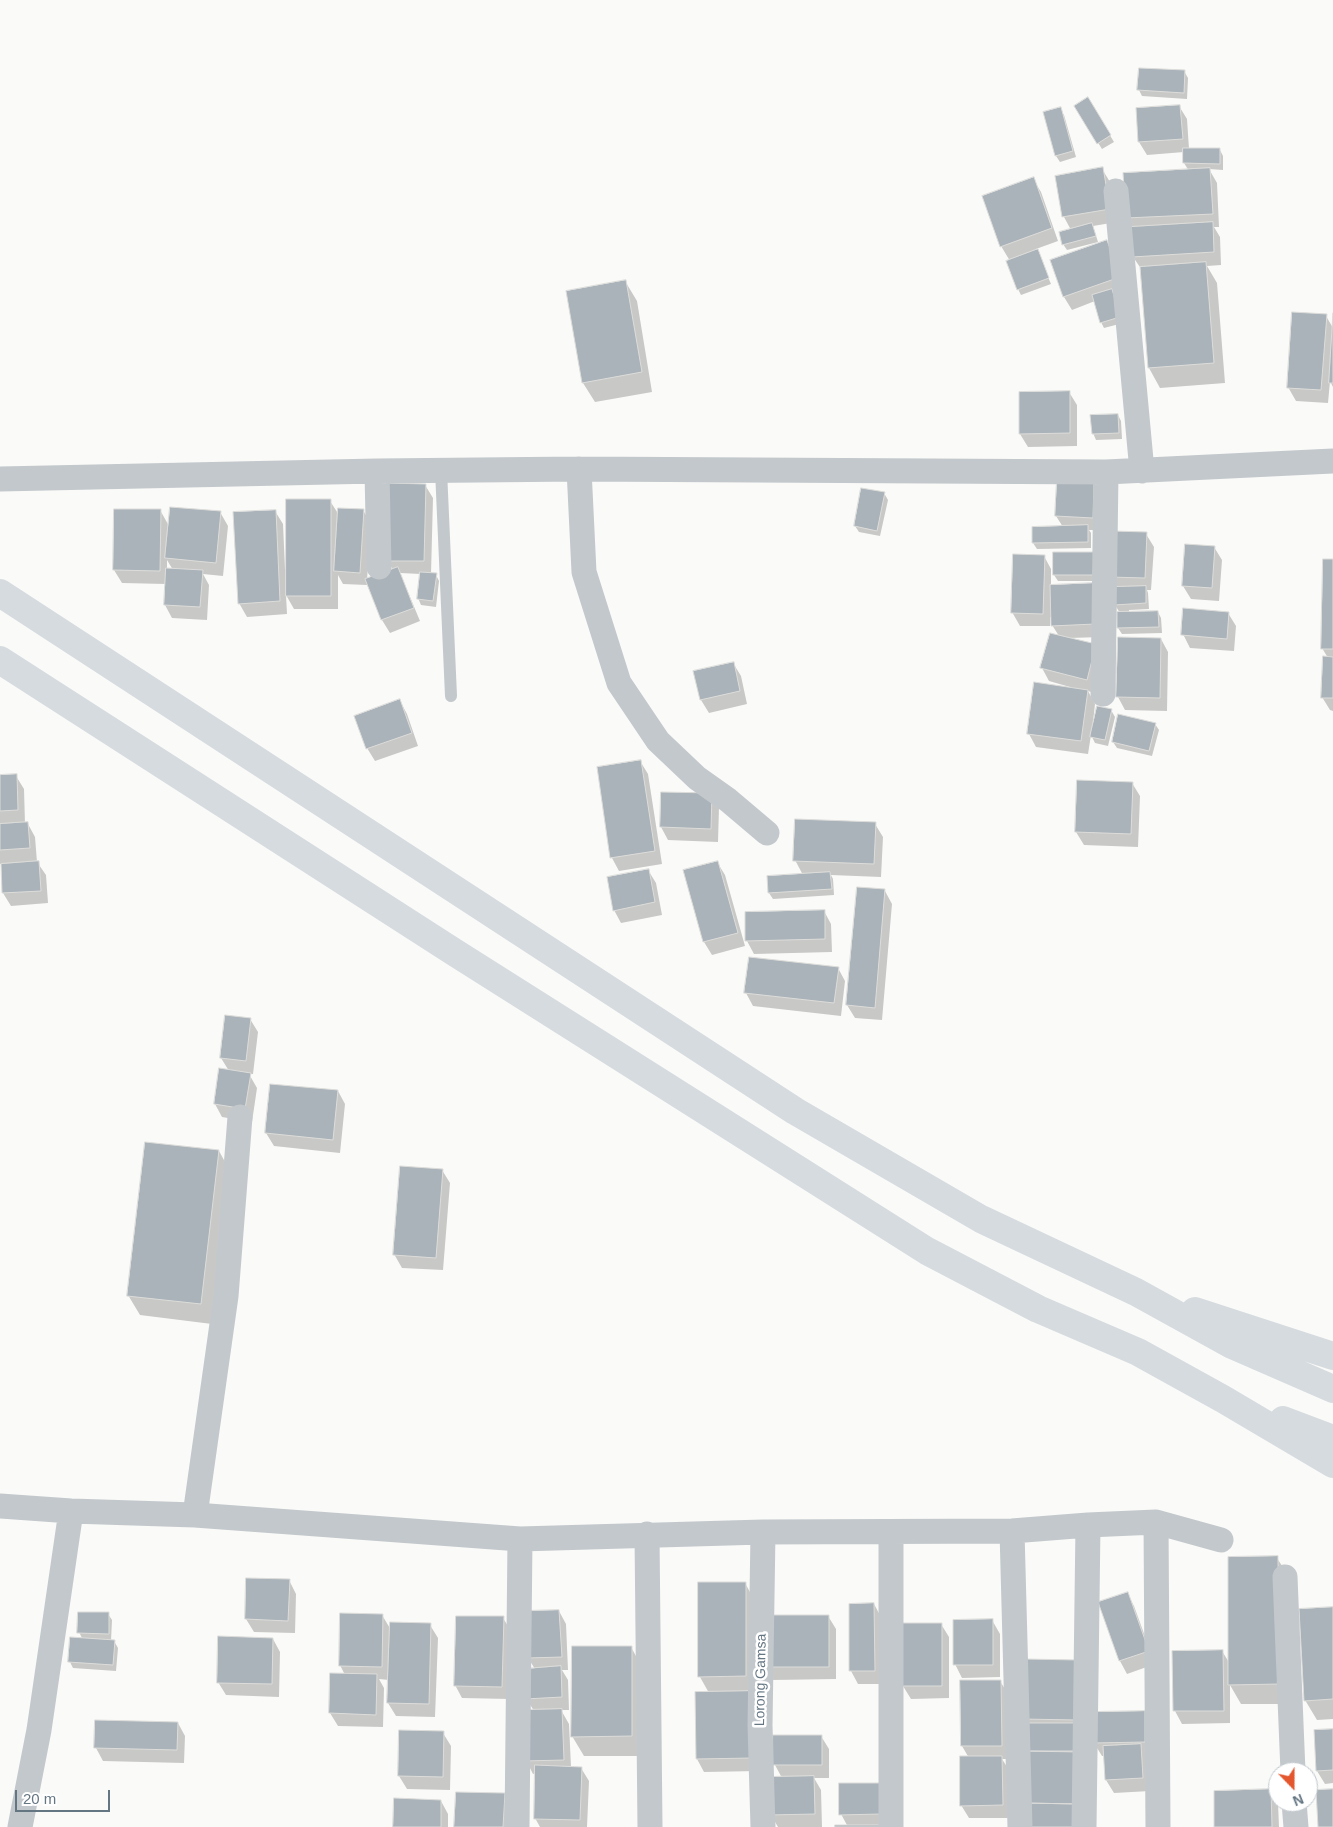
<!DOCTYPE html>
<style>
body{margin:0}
#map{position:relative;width:1333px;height:1827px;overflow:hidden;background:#fafaf8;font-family:Arial,sans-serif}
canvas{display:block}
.north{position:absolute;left:1268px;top:1762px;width:50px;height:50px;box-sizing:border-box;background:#fff;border:1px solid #c1c8cd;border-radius:50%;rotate:158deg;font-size:14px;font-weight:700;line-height:20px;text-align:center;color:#657683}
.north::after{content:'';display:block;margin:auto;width:18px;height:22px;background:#e4572e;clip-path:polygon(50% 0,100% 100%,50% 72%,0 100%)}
.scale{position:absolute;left:15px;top:1790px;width:95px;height:22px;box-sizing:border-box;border:2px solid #657683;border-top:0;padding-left:6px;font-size:15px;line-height:18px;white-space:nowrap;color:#657683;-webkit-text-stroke:4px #fff;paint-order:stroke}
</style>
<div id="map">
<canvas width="1333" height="1827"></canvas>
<div class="north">N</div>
<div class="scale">20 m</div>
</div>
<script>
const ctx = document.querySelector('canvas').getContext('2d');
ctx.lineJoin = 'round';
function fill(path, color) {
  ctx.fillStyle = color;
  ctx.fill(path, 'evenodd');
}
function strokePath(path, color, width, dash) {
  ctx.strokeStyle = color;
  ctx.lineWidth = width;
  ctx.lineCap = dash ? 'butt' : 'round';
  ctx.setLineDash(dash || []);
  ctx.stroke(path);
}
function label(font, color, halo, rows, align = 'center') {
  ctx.font = font + ' Arial,sans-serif';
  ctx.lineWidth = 5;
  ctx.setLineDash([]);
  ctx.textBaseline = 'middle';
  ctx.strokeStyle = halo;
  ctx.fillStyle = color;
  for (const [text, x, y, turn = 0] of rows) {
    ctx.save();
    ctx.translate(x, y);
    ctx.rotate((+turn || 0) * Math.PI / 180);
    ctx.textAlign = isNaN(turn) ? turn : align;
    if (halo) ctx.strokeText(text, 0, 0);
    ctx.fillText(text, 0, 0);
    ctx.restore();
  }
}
fill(new Path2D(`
 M1184,71l4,7 -1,21 -45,-3 -3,-6z
 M1088,99l26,43 -12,7 -27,-43z
 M1179,106l8,13 2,30 31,1 3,6v14l-14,-1 8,14 2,44h-5l6,10 1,28 -14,1 10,17 8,100 -65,5 -11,-20 -7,-98 -9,-13 -6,-39 62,-47 -5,-8v-11l-37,3 -8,-13 -2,-33z
 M1060,109l4,6 12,42 -16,5 -4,-6z
 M1102,169l8,13 7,40 -24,4 5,16 -31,8 -4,-6 8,-14 -7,-13 -7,-40z
 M1033,179l8,13 17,49 -22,8 15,35 -30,11 -3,-6 -8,-28 -9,-15z
 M1106,242l17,81 -19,5 -3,-6 -6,-21 -23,9 -8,-13z
 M625,281l12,20 15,91 -57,10 -12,-19z
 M1326,316l7,12v59l-3,-6 -2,22 -32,-2 -8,-14z
 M1069,392l8,13v41l-49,1 -8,-13z
 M1118,415l3,6 1,18 -26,1 -3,-7z
 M1094,483l6,47h-11l2,3v15l-54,1 -4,-6 30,-16 -7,-11z
 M425,485l8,13 -2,76 5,1 3,6 -3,26 -15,-2 -3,-7 3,-24 -21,-1 20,48 -30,12 -8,-13 -15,-40v5l-24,-1 -5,-9v34h-44l-8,-14 1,19 -40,3 -8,-14 36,-92 8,13 2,45h2l43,-68 9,14 24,-5 8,14 -4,56 26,-10 -6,-10z
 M884,493l4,7 -8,36 -21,-4 -4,-6z
 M160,510l9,16 51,-14 8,14 -5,50 -20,-2 6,11 -2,35 -35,-2 -7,-13 1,-21 -44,-1 -8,-13zM167,560l6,10 -6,-1z
 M1146,534l8,13 -3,43h-4l1,3 1,16 -20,1v3l29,-1 3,6 1,15 -40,1 -4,-6v-15h2l-5,-8 3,-17 -7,-12z
 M1186,546l28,1 8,13 -3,41 -28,-2 -8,-13z
 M1044,556l7,13v17l43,-2 8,53 -33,1 26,7 -1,48 -6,-2 7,13 -2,18 2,1 16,-13 4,7 -7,29 -13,-3 -4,-8 -3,19 -52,-7 -7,-13 41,-47 -21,-6 -7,-13 17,-32 -7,-11v-8h-2v9h-30l-8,-14z
 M1096,559v22h-38l-4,-6z
 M1333,560v151l-3,-1 -8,-13 6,-39 -6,-10z
 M1228,613l8,13 -2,25 -44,-3 -7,-14z
 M1161,639l7,13 -1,59 -42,-1 -7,-13z
 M733,663l8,13 6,28 -38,9 -8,-13 -6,-28z
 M400,701l7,13 11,32 -43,15 -8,-13z
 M1155,724l4,6 -7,26 -35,-8 -4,-6z
 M640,761l8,13 14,90 -43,7 -7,-13z
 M0,776h16l8,13 1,35h3l7,13 2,25 9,13 2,28 -37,3 -8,-13 -1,-29h-2z
 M1132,783l8,13 -2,51 -54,-2 -8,-13z
 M662,793l50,1 7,13 -1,35 -50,-2 -7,-13z
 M875,824l8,13 -2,40 -50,-2 2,4 1,16 -61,4 -4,-6 34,-18 -8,-15z
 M717,862l8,13 20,71 -33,9 -8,-13z
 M648,870l8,13 6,32 -41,8 -7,-13z
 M885,891l7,13 -10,116 -27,-2 -8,-13z
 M824,911l7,13 1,28 -78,2 -7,-13z
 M838,968l7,13 -4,35 -88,-10 -7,-13z
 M250,1019l8,13 -5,42h-4l8,14 -5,34 -30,-5 -7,-13 14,-33 -8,-13z
 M271,1085l67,6 7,13 -5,49 -66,-7 -8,-13z
 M219,1151l11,20 -18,153 -72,-9 -12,-20z
 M442,1170l8,13 -7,87 -41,-2 -8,-14z
 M1277,1558l12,19v127h-48l-11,-19v38l-48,1 -7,-13 47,-60 8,13z
 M289,1580l7,14 -1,39 -41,-1 -8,-13z
 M745,1583l11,20 3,168 -55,1 -7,-13 12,-66 -9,-16z
 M1127,1593l7,13 21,58 -28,10 -7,-13z
 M874,1604l7,13 1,67h-24l-7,-13z
 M1333,1608v111l-16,1 -12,-20z
 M559,1611l7,13 2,46h-6l6,10 1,30h-8l8,14 2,43 10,1 8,13 -2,46h-47l-5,-9 1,-45 -3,1 -7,-14 8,-49 -8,-13 9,-29 -7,-11z
 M108,1614l4,6 -1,21h3l4,7 -2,23 -43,-3 -3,-6 1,-23 12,1 -4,-8z
 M382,1615l9,15 39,-5 8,13 -3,79 -39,-1 -8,-13 1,-23 -10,-1 5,9 -1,39 -45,-1 -8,-13 15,-38 -5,-10z
 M828,1616l8,13v50l-63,1 -7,-13z
 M503,1618l8,13 -2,68 -47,-1 -7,-13z
 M992,1620l8,14v43l-38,1 -7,-14z
 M941,1624l8,13v61l-38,1 -8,-13z
 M273,1639l7,13 -1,45 -53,-2 -8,-13z
 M631,1647l11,20v89h-58l-12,-20z
 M1025,1660l52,2 6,76 -59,89z
 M961,1681h39l8,13v65h-6l7,11 1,48h-41l-8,-13 8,-47 -7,-12z
 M1144,1713l6,78 -36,2 -8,-13 -1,-24h-3l-8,-13z
 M178,1723l7,13 -1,27 -81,-2 -7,-13z
 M1333,1731v52l-8,1 -8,-13z
 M443,1733l8,13 -1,44 -43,-1 -8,-13z
 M821,1736l8,13v29h-15l7,12 1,37h-44l-7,-12 11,-37 -7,-13 -1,-28z
 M879,1784l8,43h-50h11l-7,-13z
 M1270,1790l8,13 1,24h-63z
 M504,1795l7,13v19h-55z
 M441,1801l7,13v13h-54z`), '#0003');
const building = new Path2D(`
 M1139,68l46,2 -1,23 -47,-3z
 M1088,97l23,38 -14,9 -23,-38z
 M1180,105l3,34 -45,3 -2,-34z
 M1061,107l12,44 -18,5 -12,-44z
 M1183,148h37v16l-37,-1z
 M1103,167l7,42 -48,8 -7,-41z
 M1210,168l3,46 -87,4 -3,-45z
 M1034,177l18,51 -52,19 -18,-51z
 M1213,222l1,30 -82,5 -2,-30z
 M1092,223l4,13 -34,9 -3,-13z
 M1107,240l13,37 -57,20 -13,-37z
 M1038,249l11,29 -32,12 -11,-29z
 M1206,262l8,101 -66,5 -8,-101z
 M626,280l16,92 -60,11 -16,-92z
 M1112,289l8,28 -20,6 -8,-28z
 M1292,312l35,2 -6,76 -34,-2z
 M1333,313v70h-4z
 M1070,391v42l-51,1v-42z
 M1118,414l1,19 -27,1 -2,-19z
 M1057,480l37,2 -1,36 -38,-2z
 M387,483l39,1 -2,77h-38z
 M861,488l24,4 -8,39 -23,-5z
 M286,499h45v97h-45z
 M170,507l51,4 -5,52 -51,-5z
 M338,508l26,1 -4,64 -26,-2z
 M114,509h47l-1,62 -47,-1z
 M276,510l4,91 -42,3 -5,-92z
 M1088,525v17l-56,1v-16z
 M1112,531l35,1 -2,46 -35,-1z
 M1185,544l30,2 -3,42 -30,-2z
 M1053,552h41l-1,23h-40z
 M1013,554l32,1 -2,59 -32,-1z
 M1323,559h10v90h-12z
 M398,567l16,41 -33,12 -16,-41z
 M166,568l37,2 -3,37 -36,-2z
 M420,572l17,1 -4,28 -16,-2z
 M1094,583l1,41 -44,2 -1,-41z
 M1146,586v17l-32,2 -1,-18z
 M1183,608l46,4 -2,27 -46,-4z
 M1158,611l1,16 -42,1v-16z
 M1050,633l46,11 -9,36 -47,-12z
 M1118,637l43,1 -1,60 -44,-1z
 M1323,656l10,1v41h-12z
 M734,662l6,29 -40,9 -7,-29z
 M1034,682l54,8 -7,51 -54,-7z
 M400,699l12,34 -46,16 -12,-33z
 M1097,706l15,3 -7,31 -15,-3z
 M1118,714l38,9 -7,28 -37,-9z
 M641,760l14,91 -45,7 -13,-91z
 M17,774l1,36 -18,1v-36z
 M1077,780l56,2 -2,52 -56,-2z
 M661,792l51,1 -1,36 -51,-2z
 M795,819l81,3 -2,42 -81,-3z
 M28,822l2,26 -30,2v-26z
 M39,861l2,30 -39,2 -1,-29z
 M718,861l20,72 -35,9 -20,-72z
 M649,869l6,33 -42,9 -6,-34z
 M830,872l2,17 -64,4 -1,-17z
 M857,887l28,2 -10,119 -29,-3z
 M825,910v29l-80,2v-29z
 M749,957l90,10 -5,36 -90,-10z
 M225,1015l26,3 -5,43 -26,-3z
 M219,1068l32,5 -6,36 -31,-5z
 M270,1084l68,6 -5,50 -68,-7z
 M145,1142l74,8 -18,154 -74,-8z
 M400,1166l43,3 -7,89 -43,-3z
 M1278,1556l1,128 -51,1v-128z
 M246,1578l44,1 -2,42 -43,-2z
 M698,1582h48v94l-48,1z
 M1128,1592l21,59 -30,10 -21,-59z
 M874,1603l1,68h-26v-67z
 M1333,1607v92l-29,2 -5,-92z
 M559,1610l3,47 -35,1 -2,-47z
 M78,1612h31v22l-32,-1z
 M340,1613l43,1 -1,53 -43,-1z
 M764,1615h65v52h-65z
 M456,1616h48l-2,71 -48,-1z
 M993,1619v46h-40v-45z
 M390,1622l41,1 -2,81 -42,-1z
 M901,1623h41v63h-40z
 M218,1636l55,2 -1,46 -55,-1z
 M70,1637l45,3 -2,25 -45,-3z
 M572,1646h60v90l-61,1z
 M1223,1650l1,61h-51l-1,-60z
 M1024,1659l54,1 -1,60 -55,-1z
 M561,1666l1,31 -37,2 -1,-30z
 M330,1673l47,1 -1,41 -47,-2z
 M960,1680h41l1,66h-41z
 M751,1691l1,67 -56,1 -1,-67z
 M562,1709l2,51 -40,1 -1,-51z
 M1145,1711v31l-52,1v-31z
 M95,1720l83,2 -1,28 -83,-2z
 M1024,1723h52v28h-52z
 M1333,1729v41l-17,1 -2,-41z
 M399,1730l45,1 -1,46 -45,-1z
 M773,1735h49v30h-49z
 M1141,1744l2,34 -38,2 -2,-34z
 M1024,1751l56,1 -1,52 -56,-1z
 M960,1756h42l1,49 -43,1z
 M535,1765l47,2 -2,53 -46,-1z
 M814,1776l1,38 -46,1v-38z
 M839,1783h41v31l-41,1z
 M1271,1789l1,38h-58v-36z
 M1333,1789v38h-15l-2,-37z
 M456,1792l49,1 -2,34h-49z
 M394,1798l47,2v27h-48z
 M1023,1803l56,1v23h-56z
 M835,1825h46v2h-46z`);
fill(building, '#aab3b9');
strokePath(building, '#dcdcda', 1);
strokePath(new Path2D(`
 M441,470l10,226`), '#c3c8cc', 12);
strokePath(new Path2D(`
 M1116,191l26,280
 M579,469l5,103 35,111 39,58 39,37 31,22 39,33
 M377,471l2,96
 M0,479l377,-8 202,-2 527,3 227,-11
 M1103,694l3,-222
 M0,1506l71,5 124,4 325,24 243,-7 249,-1 76,-6 68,-3 65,18
 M195,1515l31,-219 14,-179
 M1156,1522l2,305
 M1012,1531l8,296
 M647,1534l3,293
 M1285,1577l8,195
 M1294,1802l2,25
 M20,1827l19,-97 32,-219
 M517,1827l3,-288
 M763,1827l-3,-102 3,-193
 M891,1827v-295
 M1084,1827l4,-302`), '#c3c8cc', 25);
strokePath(new Path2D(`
 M0,593l795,518 186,108 155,73 96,53 101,44
 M0,660l454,292 473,299 111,58 100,43 85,47 110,65
 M1195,1311l138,45
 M1283,1420l50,19`), '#d6dbdf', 28);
label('14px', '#657683', '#fff', [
 ["Lorong Gamsa",761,1680,-89]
]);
</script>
